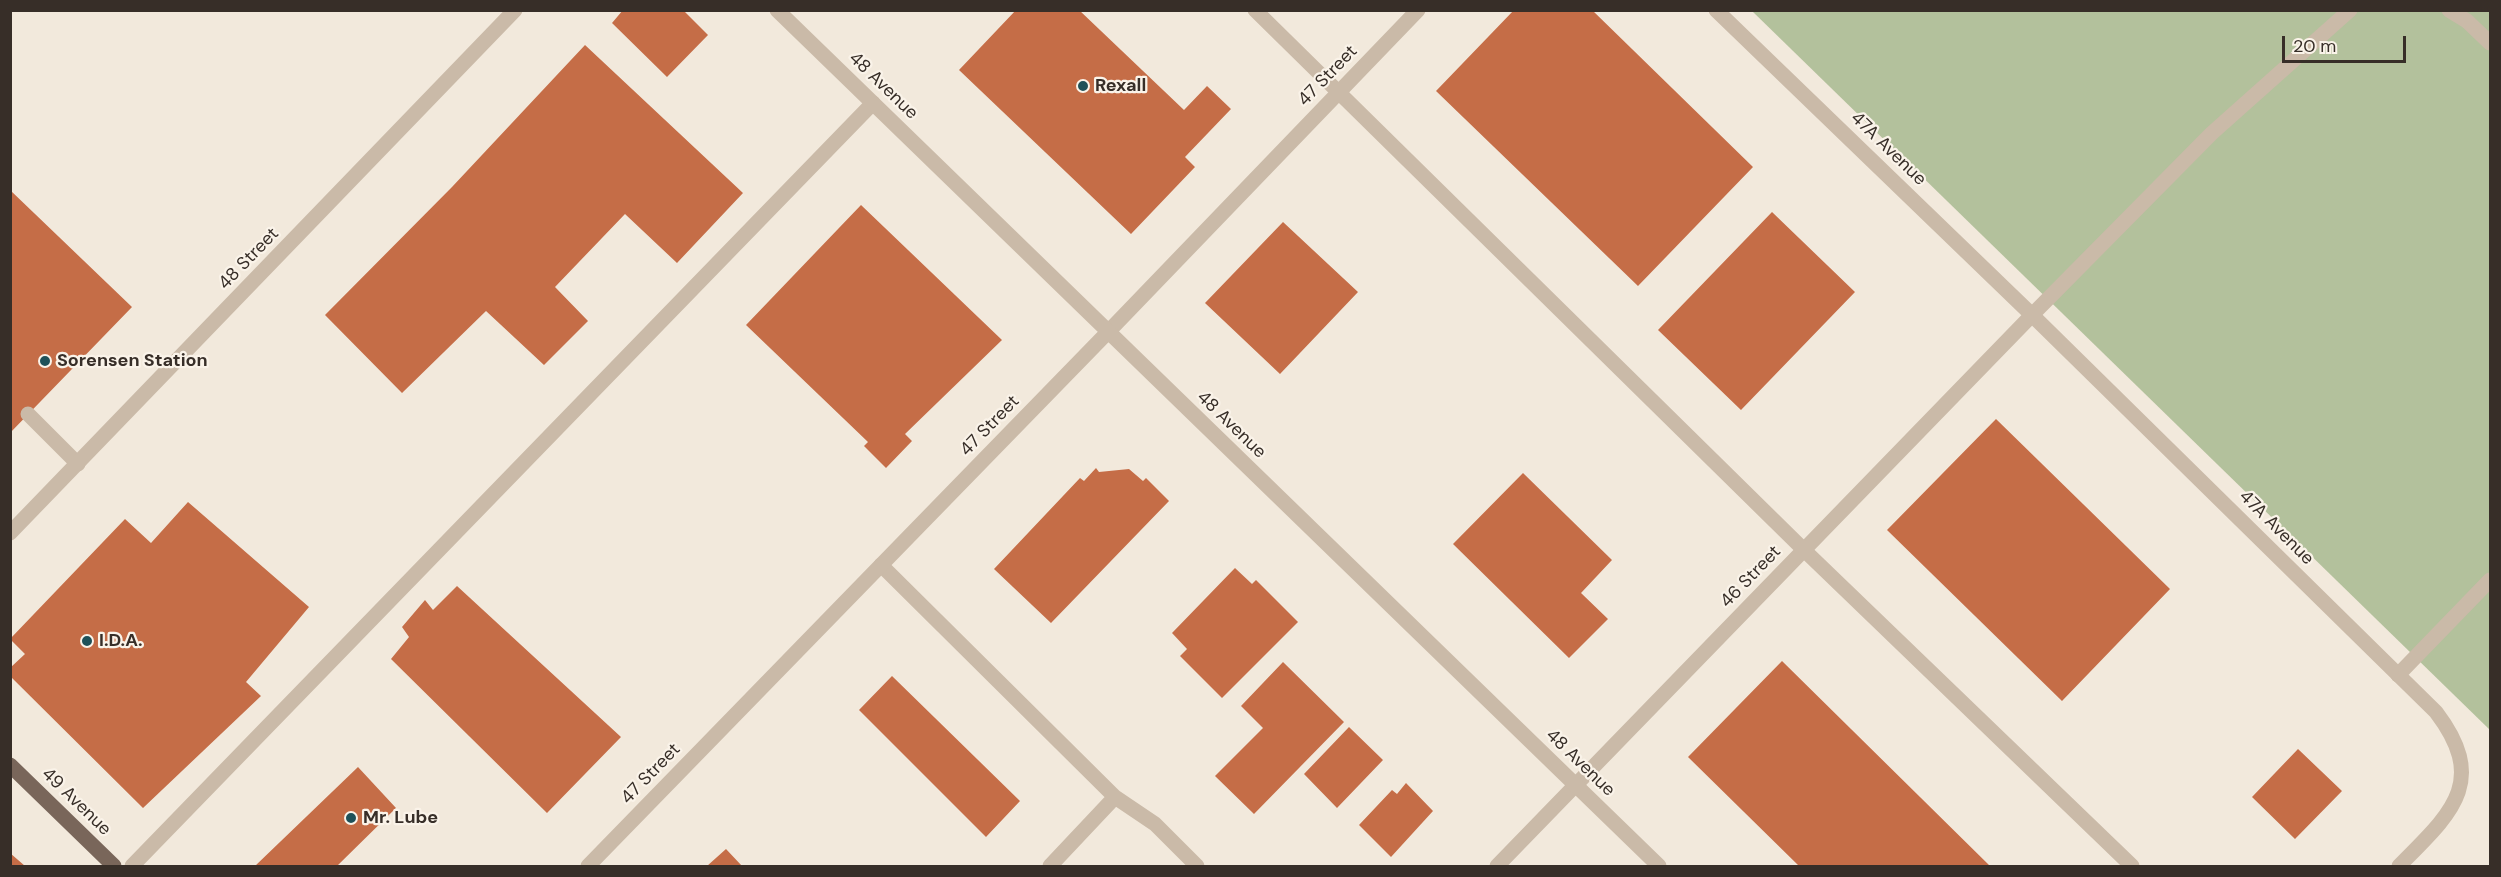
<!DOCTYPE html>
<style>
body{margin:0}
#map{position:relative;width:2501px;height:877px;overflow:hidden;background:#f2e9dc;font-family:"DM Sans",sans-serif}
canvas{display:block}
.frame{position:absolute;inset:0;border:12px solid #372e28;pointer-events:none}
.scale{position:absolute;left:2282px;top:36px;width:124px;height:27px;box-sizing:border-box;border:3px solid #372e28;border-top:0;padding-left:8px;font-size:18px;line-height:21px;white-space:nowrap;color:#372e28;-webkit-text-stroke:4px #faf3e9;paint-order:stroke}
</style>
<div id="map">
<canvas width="2501" height="877"></canvas>
<div class="frame"></div>
<div class="scale">20 m</div>
</div>
<script>
const ctx = document.querySelector('canvas').getContext('2d');
ctx.lineJoin = 'round';
function fill(path, color) {
  ctx.fillStyle = color;
  ctx.fill(path, 'evenodd');
}
function strokePath(path, color, width, dash) {
  ctx.strokeStyle = color;
  ctx.lineWidth = width;
  ctx.lineCap = dash ? 'butt' : 'round';
  ctx.setLineDash(dash || []);
  ctx.stroke(path);
}
function label(font, color, halo, rows, align = 'center') {
  ctx.font = font + ' "DM Sans",sans-serif';
  ctx.lineWidth = 4.5;
  ctx.setLineDash([]);
  ctx.textBaseline = 'middle';
  ctx.strokeStyle = halo;
  ctx.fillStyle = color;
  for (const [text, x, y, turn = 0] of rows) {
    ctx.save();
    ctx.translate(x, y);
    ctx.rotate((+turn || 0) * Math.PI / 180);
    ctx.textAlign = isNaN(turn) ? turn : align;
    if (halo) ctx.strokeText(text, 0, 0);
    ctx.fillText(text, 0, 0);
    ctx.restore();
  }
}
fill(new Path2D(`
 M1752,11h738v719z`), '#b3c19c');
fill(new Path2D(`
 M623,10h60l25,25 -41,42 -55,-54z
 M1016,10h63l105,100 23,-24 24,23 -46,48 10,10 -64,67 -172,-164z
 M1514,10h78l161,157 -115,119 -202,-195z
 M585,45l158,148 -66,70 -52,-49 -70,73 33,34 -44,44 -58,-54 -84,82 -77,-78 127,-128z
 M10,190l122,117 -122,126z
 M861,205l141,135 -97,94 7,7 -26,27 -22,-22 4,-4 -122,-117z
 M1772,212l83,80 -114,118 -83,-80z
 M1283,222l75,70 -78,82 -75,-71z
 M1996,419l174,170 -108,112 -175,-171z
 M1096,468l3,4 30,-3 14,12 3,-3 23,23 -118,122 -57,-54 86,-91 4,3z
 M1523,473l89,87 -31,33 27,26 -39,39 -116,-114z
 M188,502l121,105 -63,75 15,14 -118,112 -133,-132v-8l15,-14 -15,-15 115,-120 26,24z
 M1235,568l17,16 4,-4 42,42 -76,76 -42,-42 7,-7 -15,-16z
 M457,586l164,151 -74,76 -156,-154 18,-22 -7,-10 23,-27 8,10z
 M1782,661l208,205h-191l-111,-109z
 M1283,662l61,60 -90,92 -39,-38 48,-48 -22,-22z
 M892,676l128,125 -34,36 -127,-127z
 M1349,727l34,33 -46,48 -33,-34z
 M2298,749l44,42 -47,48 -43,-42z
 M358,767l38,41 -59,58h-82z
 M1406,783l27,28 -42,46 -32,-32 33,-35 5,4z
 M726,849l16,17h-35z
 M10,853l15,13h-15z`), '#c56d47');
strokePath(new Path2D(`
 M1255,10l549,540 328,316
 M2449,10l18,11 23,22
 M2032,315l180,-182 138,-123
 M28,414l50,50
 M881,565l234,232 40,27 42,42
 M2398,675l92,-95
 M132,866l741,-763
 M1050,866l65,-69`), '#cabaa8', 15);
strokePath(new Path2D(`
 M1716,10l316,305 404,397c54,71 13,103 -37,154
 M1108,332l310,-322
 M1497,866l535,-551`), '#cabaa8', 15);
strokePath(new Path2D(`
 M777,10l882,856
 M10,533l505,-523
 M588,866l520,-534`), '#cabaa8', 15);
strokePath(new Path2D(`
 M10,765l104,101`), '#79665a', 15);
for (const [x, y, r, color] of [
 [1083,86,6,"#1e5159"],
 [45,361,6,"#1e5159"],
 [87,641,6,"#1e5159"],
 [351,818,6,"#1e5159"]
]) {
  const dot = new Path2D();
  dot.arc(x, y, r, 0, 2 * Math.PI);
  ctx.fillStyle = color;
  ctx.fill(dot);
  strokePath(dot, '#faf3e9', 2);
}
label('18px', '#372e28', '#faf3e9', [
 ["47 Street",1328,76,-46],
 ["48 Avenue",883,86,44],
 ["47A Avenue",1888,149,44],
 ["48 Street",249,259,-46],
 ["48 Avenue",1231,425,44],
 ["47 Street",990,426,-46],
 ["47A Avenue",2276,528,45],
 ["46 Street",1751,577,-46],
 ["48 Avenue",1580,763,44],
 ["47 Street",651,774,-46],
 ["49 Avenue",76,802,44]
]);
label('bold 18px', '#372e28', '#faf3e9', [
 ["Rexall",1095,86],
 ["Sorensen Station",57,361],
 ["I.D.A.",99,641],
 ["Mr. Lube",363,818]
], 'left');
</script>
